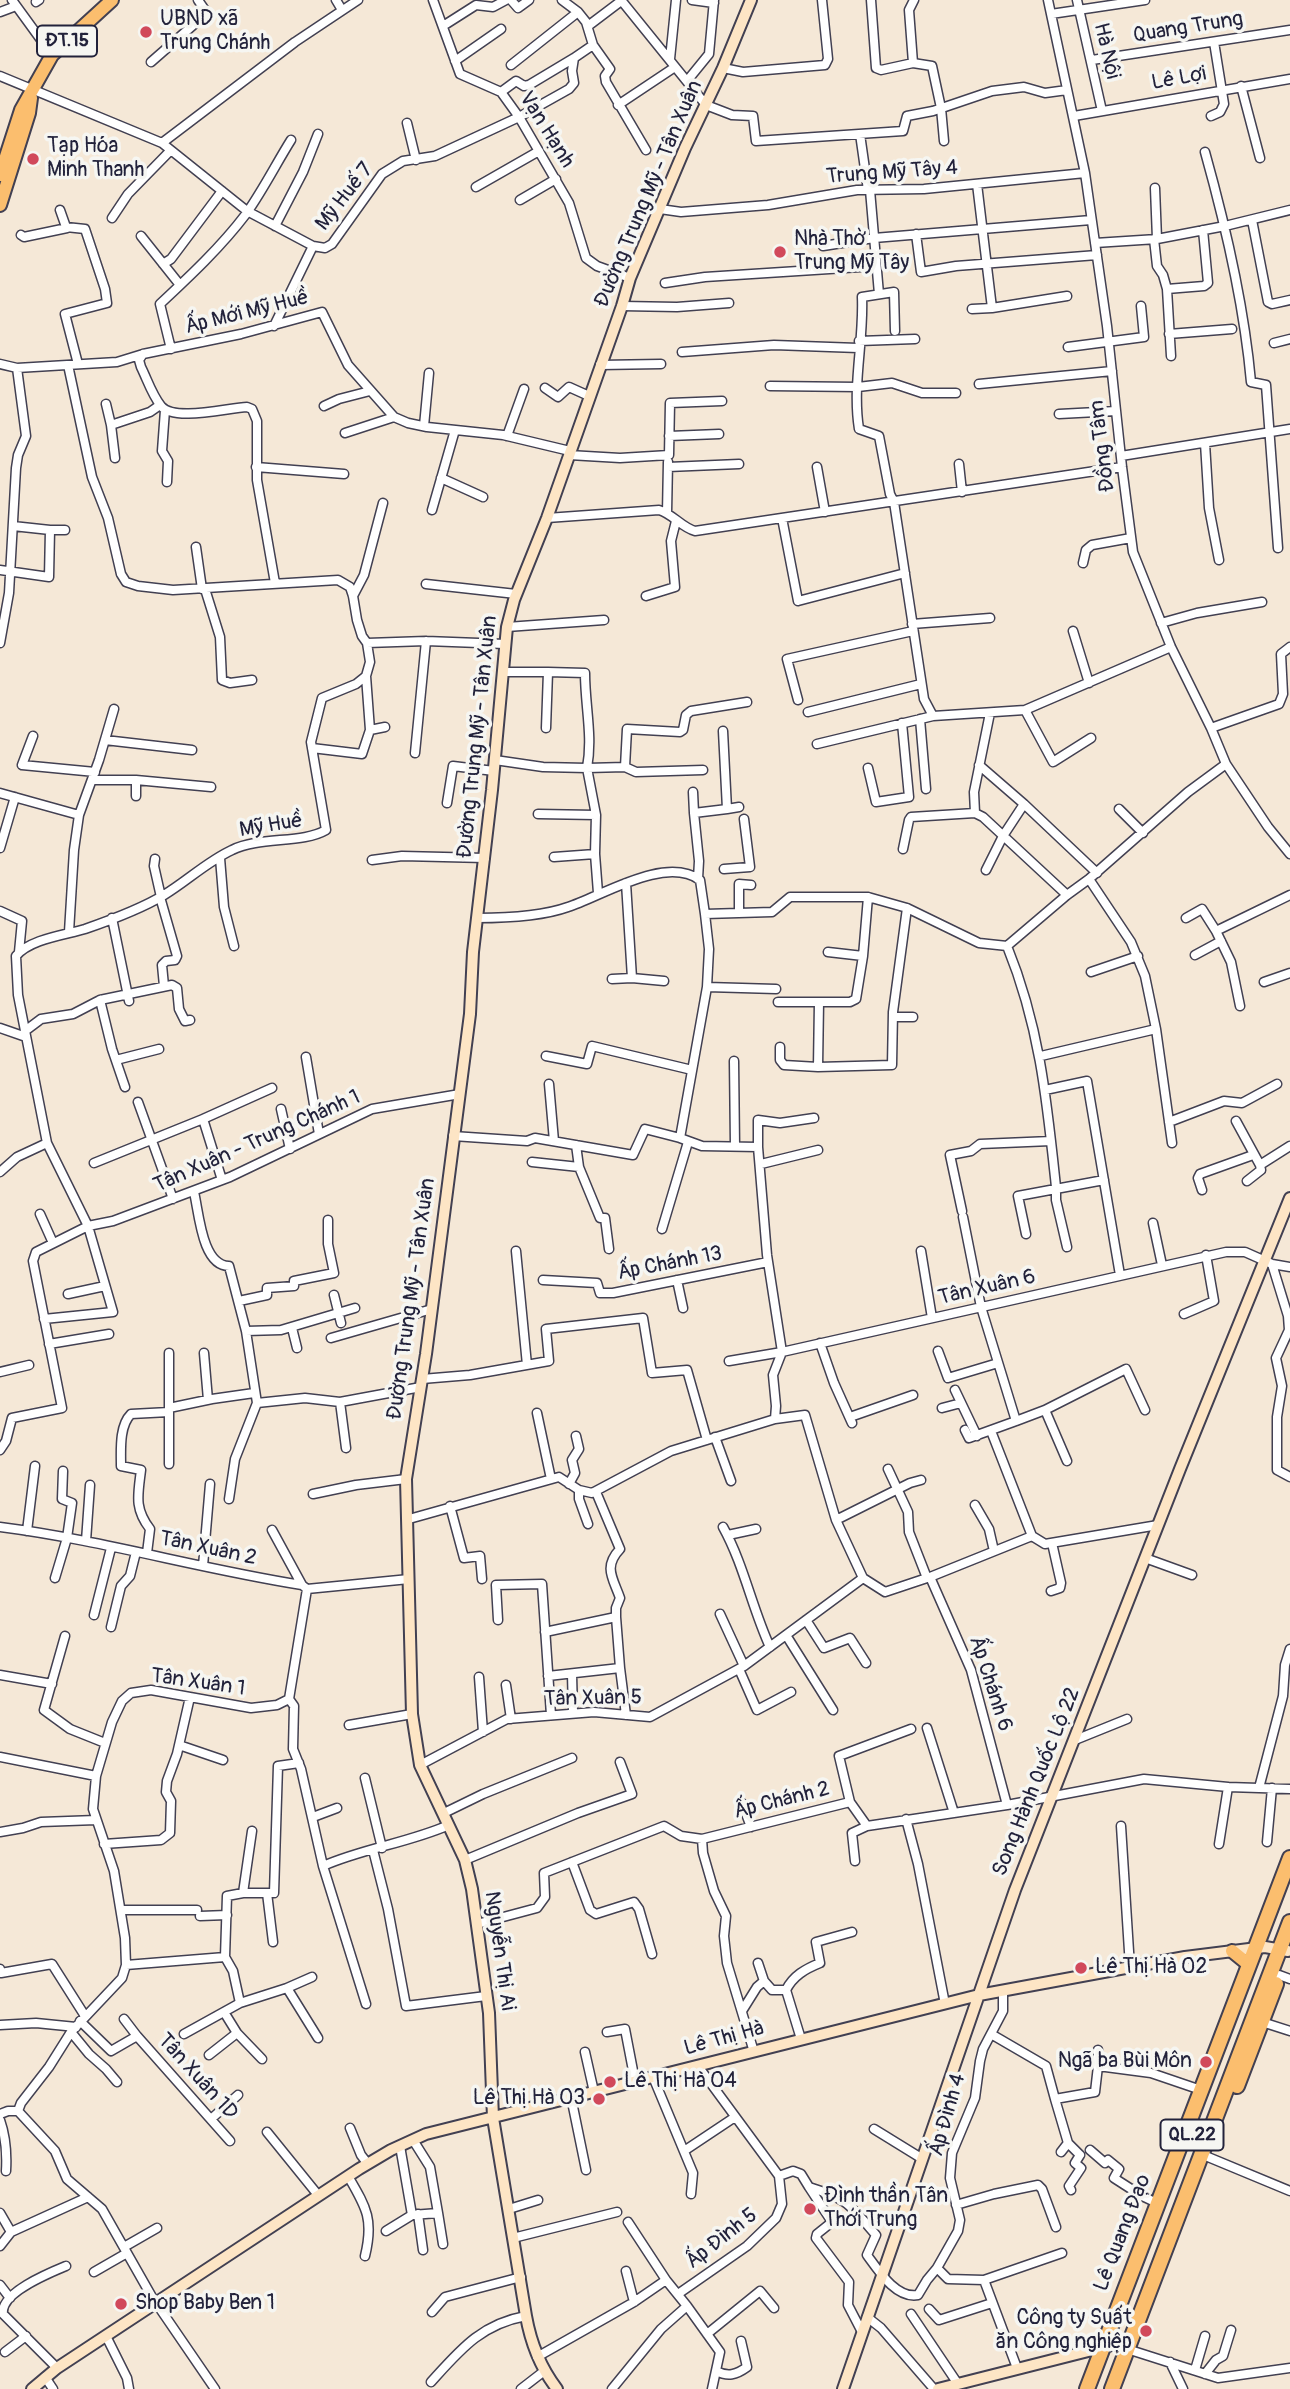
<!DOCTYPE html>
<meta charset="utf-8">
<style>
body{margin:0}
canvas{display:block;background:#f5e8d7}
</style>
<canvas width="1290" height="2389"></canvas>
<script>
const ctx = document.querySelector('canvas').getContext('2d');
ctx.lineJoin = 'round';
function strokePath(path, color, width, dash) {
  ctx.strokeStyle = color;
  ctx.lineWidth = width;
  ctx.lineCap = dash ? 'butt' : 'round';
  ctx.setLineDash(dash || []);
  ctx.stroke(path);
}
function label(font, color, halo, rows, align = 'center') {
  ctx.font = font + ' Pangolin,sans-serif';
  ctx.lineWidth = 7;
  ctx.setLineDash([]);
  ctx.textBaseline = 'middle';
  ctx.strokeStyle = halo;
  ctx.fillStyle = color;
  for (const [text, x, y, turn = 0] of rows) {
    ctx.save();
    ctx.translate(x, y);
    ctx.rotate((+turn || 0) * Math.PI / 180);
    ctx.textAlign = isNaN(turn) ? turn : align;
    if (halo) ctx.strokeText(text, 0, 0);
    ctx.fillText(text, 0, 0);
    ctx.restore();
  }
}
const street = new Path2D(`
 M12,0l40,55
 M336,0l6,10
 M433,0l27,74 41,18 18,25 50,86 17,55 11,8 33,12
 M511,0l7,8 11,-8
 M562,0l16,12 8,10 7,23 17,24 -5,7 1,6 40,68
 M621,0l85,105 26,10 21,1 3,25 147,-10 4,-15 26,-5 59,-20 32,-4 21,6 22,-3
 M692,0l22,3
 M871,0l5,68 5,2 32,-7 19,3 9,42 3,33
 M1048,0l37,173 22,153 15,141 11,85 38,95 40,81 15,36 42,63 22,27
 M1077,0l25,111
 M36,2l3,-2
 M0,12l16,-6
 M1051,14l94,-14
 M443,26l33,-21 17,2 13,-7
 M588,26l33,-25
 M670,59l6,-59
 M1092,60l198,-30
 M455,61l46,-32
 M151,62l56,-49 -9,-13
 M913,63l-4,-53 5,-10
 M511,65l67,-53
 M723,68l20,4 82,-7 3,-6 -6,-59
 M0,76l162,67 85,68 66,35 12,2 7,-4 50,-70 21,-13 32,-5 84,-39 50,-28 5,-6 -2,-12 2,-13 19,-13
 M687,81l22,-27 5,-54
 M1241,86l19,72
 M501,92l15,-11 8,5 5,-1 45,-27
 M618,105l57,-38
 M1074,116l216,-37
 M1211,116l9,-4 4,-8 -10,-62
 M407,123l9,37
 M860,134l8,56
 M162,143l133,-101 63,-42
 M1205,152c21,75 39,152 46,230l15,3 12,163
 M977,184l15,124 75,-12
 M476,187l63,-36
 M1155,188l2,51
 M870,190l9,104
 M520,200l36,-21
 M660,209l21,3 87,-7 89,-15 67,-1 161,-16
 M60,210l6,17 19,2 20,60 2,14 -42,11 13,50
 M112,218l16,-24 42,-43
 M1252,220l16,82 4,2 18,-4
 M275,226l28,-54 15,-38
 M916,234l5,38 35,-6 141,-11
 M21,235l3,2 43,-9
 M141,236l39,49
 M1154,239l3,27 6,9 4,14 4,67
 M1095,243l62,-4 68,-13 65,-16
 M823,246l51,-8 217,-18
 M163,264l8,-5 51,-68
 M665,283l40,-6 171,-11
 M1167,289l37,-3 4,-3 -5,-53
 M622,306l55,1 52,-4
 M972,309l20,-1
 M274,326l39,-80
 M895,331l-1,-39 -32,5c2,44 -10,88 -3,132l20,7 11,58 4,8 30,197 9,17 92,-6 146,-63
 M1169,334l63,-5
 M859,341l56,-2
 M1274,343l16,-4
 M1068,347l76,-10 -3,-31
 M171,349l-11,-45c30,-28 61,-57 86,-90 17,-24 30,-50 45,-74
 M682,352l92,-7 84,3
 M143,354l-4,6 2,7c6,12 11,28 20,39 13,16 66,2 86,1l5,2 5,12v59l18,103
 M0,364l17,4 100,-6 26,-8 98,-20 81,-22 26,53 46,52 14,6 19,4 76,8 67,16
 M600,365l61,-1
 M979,384l133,-13
 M770,386l88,1 34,-4 30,10h34
 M545,388l13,9 11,-10 20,9
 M106,404l5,21
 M324,406l15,-7 31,-8
 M165,410l-3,41 6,10 -1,21
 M1059,414l57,-3
 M424,426l5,-53
 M345,433l49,-16
 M507,436l17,-47
 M669,436l50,-2
 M1205,443l4,65 10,52
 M569,455l51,3 49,-3 1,-52 52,-2
 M1121,456l169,-27
 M115,458l-4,-33 39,-13 10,-7
 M959,464l3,28
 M256,467l88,7
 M668,467l71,-3
 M817,467l8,45
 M441,478l42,19
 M432,510l23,-80
 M667,513l1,-51
 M547,518l112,-8c14,4 22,17 36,21l427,-64
 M782,518l16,83 107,-28
 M50,530h15
 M196,547l6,42
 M1083,563l3,-13 6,-5 39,-7
 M0,570l49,7 1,-47 -37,-4
 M426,584l90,10
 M205,589l15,48 2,43 8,3 22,-3
 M353,596l11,-21 19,-72
 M646,596l29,-9 -4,-46 5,-20
 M1161,623l36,-10 65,-11
 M912,624l78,-6
 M507,627l97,-7
 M1073,631l16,52
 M0,643l9,-50 7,-125 2,-13 8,-19 -9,-68
 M367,643l59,-2 79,3
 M503,672h45
 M366,676l4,54
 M798,700l-11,-41 126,-28
 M1025,710l28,52 38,-24
 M808,712l113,-28
 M990,713l-16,79 1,21 8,4 84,78
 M920,719l6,70
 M546,728l2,-56 37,1c0,33 8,63 2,95l38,-1 2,-38 53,3 3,-2 3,-15 5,-4 56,-9
 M1211,728l68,-24 4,-10 -2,-40 9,-7
 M33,736l-11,29 73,7
 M105,740l87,10
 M817,744l116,-28
 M312,748l50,6 8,-24 15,-3
 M415,753l11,-112
 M495,760l48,7 44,1 9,47 -1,39 3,39
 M979,765l45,39 73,69
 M625,767l11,5 67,-2
 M868,768l8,34 33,-5 -7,-74
 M92,780h44v16
 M136,780l75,7
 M693,792l1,21
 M0,793l79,22
 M447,803l6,-37 41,5
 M727,809l12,-2
 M1119,809l24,24
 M538,814l58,1
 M0,848l15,-51
 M903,849l6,-29 2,-3 64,-4
 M554,857l41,-3
 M220,858l4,49 10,39
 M155,859l-1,7 7,31
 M372,860l30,-4 83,2
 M724,869l26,-2 -6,-48
 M986,870l17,-34 21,-32
 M698,879l1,-18 -5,-48 33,-4 -4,-78
 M1089,879l42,63 14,34 11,53 16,114
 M626,883l6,95 32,3
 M160,897l17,59 -2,4 -9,1 -4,4 2,21
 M0,911l22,10 -3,31
 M739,911v-27l12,1
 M705,914l4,35 -2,38 -27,151 22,8 56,1 9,108 15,97 -53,9
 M112,918l17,83
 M477,918c26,0 66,-2 91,-11 34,-11 97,-52 132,-27l5,34 67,-2 18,-15h78l39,11 72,35 28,3 60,-51 22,-16 99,-87 38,-28
 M1186,918l16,-9 14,22 15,31 9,44
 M1216,931l74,-36
 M69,932l5,-82 5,-35 20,-55 15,-51
 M1007,946c33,81 40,156 49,241v13l11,47
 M828,952l35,4
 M1195,955l26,-14
 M1091,972l47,-16
 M612,979l20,-1
 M1264,982l26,-9
 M707,987l69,2
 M100,1000l72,-15 5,3 2,21 6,12 5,-1
 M778,1002h41l-1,65
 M819,1002h31l6,-3 7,-43 5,-59
 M893,1017h20
 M0,1028l26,9
 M25,1031l16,-12 32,-5 27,-14 12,49 13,38
 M780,1047v13l4,5 34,2 74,-2 1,-53 14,-104
 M546,1056l41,8 5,-18 100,24
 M1041,1056l115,-27
 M306,1057l13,77
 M116,1060l43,-11
 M734,1061l1,85
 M549,1084l5,57
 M1045,1090l42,-9 33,194
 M138,1102l35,97
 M281,1109l9,40
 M203,1119l69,-31
 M1236,1121l24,44
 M1169,1122l55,-21 18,2 35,-19
 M453,1136l74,5 8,-3 98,17 12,-26 35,9
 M576,1145l3,22 21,51h5l4,31
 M758,1147v-27l22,3 34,-5
 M532,1162l47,5
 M94,1163l109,-44 19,61
 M761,1164l57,-14
 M0,1172l17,-15 30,-14
 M1247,1181l14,-11 -1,-5 30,-19
 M1202,1190l-4,-12 2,-4 53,-19
 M194,1192c5,21 8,74 35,74l17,65 11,72
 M962,1211l-12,-56 21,-4 9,-7 71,-3
 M40,1214l13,29
 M963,1217l18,90 35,114 -47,17 -4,-8
 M1153,1223l9,42
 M662,1229l26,-87
 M1026,1234l-8,-38 86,-16
 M516,1251l11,114
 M921,1251l11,67
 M1272,1264l16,52 1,14 -13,28 6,28 -5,31v53l13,7
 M543,1280l54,3 3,10h13l155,-31
 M677,1280l6,28
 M68,1294l37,-8
 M334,1295l7,28
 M239,1301l28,-6v-7l27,-2v-5l40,-8 -6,-29v-24
 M1184,1314l30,-13 -8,-46
 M44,1319l69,-7 -25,-86 -41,-83 -29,-148 -2,-39c14,-17 49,-21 69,-27 26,-9 56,-20 79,-34 23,-14 44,-34 68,-45 28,-14 70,-6 94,-20l-15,-88 11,-44 34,-14 10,-8 4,-14 -3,-19 -5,-7 -5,-16 -4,-24 -3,-9 -12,-7 -165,10 -35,-4 -12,-4 -5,-8 -13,-56 -16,-41 -24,-112
 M292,1328l5,20
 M246,1331l35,-1 74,-22
 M331,1338l101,-29
 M820,1343l14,40 18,40
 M49,1344l60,-10
 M938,1351l10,27 50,-15
 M204,1353l4,47
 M0,1372l29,-7
 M422,1379l48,-4 79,-14 -3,-32 97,-11 9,55 35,-3 20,70
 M955,1390l22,46
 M340,1402l6,46
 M169,1408v-55
 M942,1408l19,-5
 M1045,1410l22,51
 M537,1413l14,66
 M850,1417l63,-22
 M775,1419l30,-4 31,105 27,58 22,14 45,-15 102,-41 13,8 113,-19
 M1016,1421l29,-11 81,-41 19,41
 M991,1431l41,105
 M715,1437l16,44
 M0,1450l6,-9 6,-23 50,-10 -29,-147 3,-9 52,-26 25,-5 117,-44 142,-68 88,-15
 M169,1464v-56l43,-9 42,-6
 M888,1469l20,43 1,20 18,46
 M569,1484l6,-11 -3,-13 7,-11 -3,-13
 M579,1490v9l9,25
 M596,1492l24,57c-17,18 -7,29 0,49l-4,10v9
 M313,1494l43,-9 50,-6
 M229,1499l6,-40 22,-56 48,-5 35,4 81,-15
 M975,1505l14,24 5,22
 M450,1506l14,52 16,-2 2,23
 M409,1519l150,-42 20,13 13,3 79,-42 104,-32 1,-13 -3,-31 9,-23 444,-100h19l27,12 18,3
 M836,1520l74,-37 11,-3
 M0,1527c102,13 200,42 302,58l5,4 102,-10
 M723,1527c21,38 29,81 47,120
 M272,1530l30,55
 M27,1531l8,-65
 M728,1535l28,-6
 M86,1541l4,-56
 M147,1553l3,-24c-16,-21 -12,-34 -9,-59l-20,-4c0,-16 -2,-40 10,-52l38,-2
 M1145,1558l47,17
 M203,1566l7,-82
 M930,1577l41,93 36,135
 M55,1578l12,-40 5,-35 -10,-4 1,-28
 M1051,1591l9,-3 1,-5 -9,-40
 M720,1614l24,52
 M94,1615l17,-67
 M498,1620l-2,-35 46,-1 9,131
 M806,1620l18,28 26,-10 16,25
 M111,1627l10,-41 9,-10 6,-24
 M545,1632l71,-15 4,51 -72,8
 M786,1635l47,75
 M65,1636l-21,74 26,19 35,14
 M620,1668l6,47
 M739,1669l18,41 34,-18
 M572,1674l1,39
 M0,1675l52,9
 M479,1677l4,55
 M506,1685l5,34
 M289,1699l5,7 -1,43 8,20 22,97c41,-18 85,-23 126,-41
 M349,1725l63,-11
 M927,1728l27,85
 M1075,1740l52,-21
 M179,1745l44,15
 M0,1757l96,19
 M420,1765l87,-46 87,-7 56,5 94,-51 119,-88
 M365,1778l17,70
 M1259,1788l24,-92 2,-31 5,-16
 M850,1802l-11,-46 72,-27
 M742,1803l9,24
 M444,1813l39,-19 89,-36
 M313,1817l24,-9
 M906,1819l12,45 27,140
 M1121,1826l9,141
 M0,1832l23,-4 18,-6 55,-2
 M702,1839l1,14 11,38 12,25 -2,20 3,27 27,89
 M1267,1842l5,-54
 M104,1844l57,-4 9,-7 1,-32 -5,-9 1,-11 10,-27 13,-57
 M1219,1844l9,-57
 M373,1850l15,59 18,97 80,-10
 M465,1860l113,-47 54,-19 -12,-32
 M855,1861l-3,-28 15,-7
 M572,1862l18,48 6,4 38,-12 5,7 13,45
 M323,1866l43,138
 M243,1893l9,-62
 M267,1893l6,49
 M121,1910h76
 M200,1916l27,-1
 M477,1924l60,-16 8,-11 -1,-24 120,-47 17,10 21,3 148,-37 17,24 140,-21 137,-26 84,8 62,2
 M225,1957l2,-61 16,-3h31l4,-127 21,-3
 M758,1963l6,18
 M126,1965l99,-8 8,14 7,32 47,-15 31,50
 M0,1969l1,4 51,-9 33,52
 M1279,1975l11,4
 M287,1988l25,-11
 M1003,1992v19l-20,38 -3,12 -5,37 -23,55 -2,25 10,42 -2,11 -21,37 11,11 36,1 33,88
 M742,2011l15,-24 7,-6 8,9h14
 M224,2012l13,21 25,26
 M124,2019l13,17
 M80,2021l31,30 26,-15 93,105
 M1262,2022l28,9
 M0,2025l36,-2 40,4
 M71,2032l18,22 17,15 11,13
 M607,2032l18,-3 10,52
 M184,2034l56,-31
 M991,2034l55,32 9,33 40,-7 3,-26 53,7 50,17
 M801,2039l-15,-49c7,-14 19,-21 34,-27l-4,-21 36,-10
 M1098,2050v16
 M585,2052l9,40
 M209,2055l28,-22
 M653,2077l40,96 -2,21
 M571,2097l15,73
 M1055,2099l13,44 12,12
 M0,2114l8,-3h10
 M211,2119l27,-24
 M0,2120c6,17 7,34 6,51
 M350,2128l11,27 7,9
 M874,2129l47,29
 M267,2132l51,63
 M1090,2150l15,13 3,-3 11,9 -5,9 28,18 15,7
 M684,2151l51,-34
 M1061,2152l7,-9
 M1208,2157l82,34
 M348,2176c18,31 26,43 17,80
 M779,2176l14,-5 8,3 8,13c39,12 41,18 67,48l-9,20c11,15 29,44 51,40l9,-15 10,-12
 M809,2187l23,35 -15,12 -1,4 33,44 -1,23 14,27
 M1071,2190l-2,-4 12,-18 -6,-5 5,-8
 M956,2205l38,-11 44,-9 4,4 14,38
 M509,2209l29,-9
 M0,2213l11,19
 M438,2213l5,31
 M418,2214l5,36
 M412,2215l26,-2 -8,-46 -17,-27
 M386,2231l26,-16 -12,-69
 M513,2238l104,-26
 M0,2246l11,-14 77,-35
 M124,2247l33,-19
 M626,2271l8,31
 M94,2272l33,-19
 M666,2280l21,26 33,46 -8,37
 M984,2280l78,-27
 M0,2285l10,13
 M678,2294l69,-48 29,-28 6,-14 -3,-28 -81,-110
 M929,2309l10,11 53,-17
 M432,2312l13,-15 76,-20
 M911,2314l47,70
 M867,2317l14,11 53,61
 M707,2334l53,-43 14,17
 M106,2336l21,42 2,11
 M1127,2349l91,29 72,-10
 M5,2352l21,-16
 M537,2357l97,-55 32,-22 -38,-58
 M1170,2362l13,27
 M57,2368l-54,-54c-3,-21 46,-41 63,-48
 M1195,2370l10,-34
 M716,2371c12,6 20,4 31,-4l-6,-26
 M1205,2374l11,-14 7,-4 8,-26
 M45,2377l8,12
 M431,2382c29,-32 50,-58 95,-66
 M215,2389l-63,-92 -50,-88 -35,-30 -12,-28 -37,-40 3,-8 28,-36 22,-35 51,-54 4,-13 -1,-27 -11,-67 -21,-62 3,-33 16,-54 10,-21 9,-8 20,-3 100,18 26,-3 12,-6 18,-110
 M521,2389l22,-17
 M612,2389l49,-60 26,-23`);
const secondary = new Path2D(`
 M32,2389l25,-21 302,-199 32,-19 35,-16 553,-139 206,-38 80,-10 23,4
 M557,2389c-17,-22 -26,-45 -31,-73l-33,-198 -4,-105 -17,-124 -7,-29 -45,-95 -8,-51 -6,-235 20,-125 44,-340 3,-62 19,-162 15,-163 7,-27 33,-82 75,-212 8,-28 55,-130 38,-80 28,-68
 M843,2389l172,-499 165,-421 110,-271
 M938,2389l174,-44`);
const primary = new Path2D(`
 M0,175l21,-65 31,-55 60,-55
 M0,205l29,-92 2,-15
 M1232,1951l16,13`);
const highway = new Path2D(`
 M1237,2086l39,-102
 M1087,2389l203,-531
 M1112,2389l178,-467`);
strokePath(street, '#424052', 11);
strokePath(secondary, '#424052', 14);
strokePath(primary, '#424052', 16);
strokePath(highway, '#424052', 18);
strokePath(street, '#fff', 8);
strokePath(secondary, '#fde5c5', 10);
strokePath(primary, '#fbbe6e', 12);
strokePath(highway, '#fbbe6e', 14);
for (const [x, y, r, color] of [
 [146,32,7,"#d1495b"],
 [33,159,7,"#d1495b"],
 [780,252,7,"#d1495b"],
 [1081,1968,7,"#d1495b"],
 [1206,2062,7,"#d1495b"],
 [610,2082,7,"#d1495b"],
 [599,2099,7,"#d1495b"],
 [810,2209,7,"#d1495b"],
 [121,2304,7,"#d1495b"],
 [1146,2331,7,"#d1495b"]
]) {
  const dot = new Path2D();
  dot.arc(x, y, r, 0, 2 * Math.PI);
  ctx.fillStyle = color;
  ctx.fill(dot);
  strokePath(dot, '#f6f6f2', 2.5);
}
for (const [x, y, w] of [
 [67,41,60],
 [1192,2135,63]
]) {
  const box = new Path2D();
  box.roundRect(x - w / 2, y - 15.5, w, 31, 5);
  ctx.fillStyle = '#f6f6f2';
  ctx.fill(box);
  strokePath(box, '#22223b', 2);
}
label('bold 19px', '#22223b', null, [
 ["ĐT.15",67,41],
 ["QL.22",1192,2135]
]);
label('21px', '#22223b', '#f6f6f2', [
 ["UBND xã",160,20],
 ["Trung Chánh",160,44],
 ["Tạp Hóa",47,147],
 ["Minh Thanh",47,171],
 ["Nhà Thờ",794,240],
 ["Trung Mỹ Tây",794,264],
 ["Lê Thị Hà 02",1095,1968],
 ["Ngã ba Bùi Môn",1192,2062,"right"],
 ["Lê Thị Hà 04",624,2082],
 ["Lê Thị Hà 03",585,2099,"right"],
 ["Đình thần Tân",824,2197],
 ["Thới Trung",824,2221],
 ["Shop Baby Ben 1",135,2304],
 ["Công ty Suất",1132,2319,"right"],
 ["ăn Công nghiệp",1132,2343,"right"]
], 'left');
label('21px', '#22223b', '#f6f6f2', [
 ["Quang Trung",1188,28,-9],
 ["Hà Nội",1106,51,77],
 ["Lê Lợi",1179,79,-10],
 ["Vạn Hạnh",546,130,58],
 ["Trung Mỹ Tây 4",892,173,-4],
 ["Đường Trung Mỹ - Tân Xuân",649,194,-67],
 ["Mỹ Huế 7",345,197,-52],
 ["Ấp Mới Mỹ Huề",247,313,-14],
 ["Đồng Tâm",1103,446,-97],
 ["Đường Trung Mỹ - Tân Xuân",478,737,-84],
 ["Mỹ Huề",271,826,-9],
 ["Tân Xuân - Trung Chánh 1",257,1142,-24],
 ["Ấp Chánh 13",670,1264,-11],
 ["Tân Xuân 6",987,1288,-13],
 ["Đường Trung Mỹ - Tân Xuân",412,1299,-82],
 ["Tân Xuân 2",208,1549,12],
 ["Tân Xuân 1",198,1683,8],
 ["Ấp Chánh 6",990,1684,72],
 ["Tân Xuân 5",593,1699,-1],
 ["Song Hành Quốc Lộ 22",1037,1782,-68],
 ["Ấp Chánh 2",782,1801,-14],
 ["Nguyễn Thị Ai",499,1951,82],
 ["Lê Thị Hà",724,2039,-15],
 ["Tân Xuân 1D",197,2077,48],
 ["Ấp Đình 4",948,2115,-74],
 ["Lê Quang Đạo",1123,2233,-69],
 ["Ấp Đình 5",722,2239,-38]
]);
</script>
